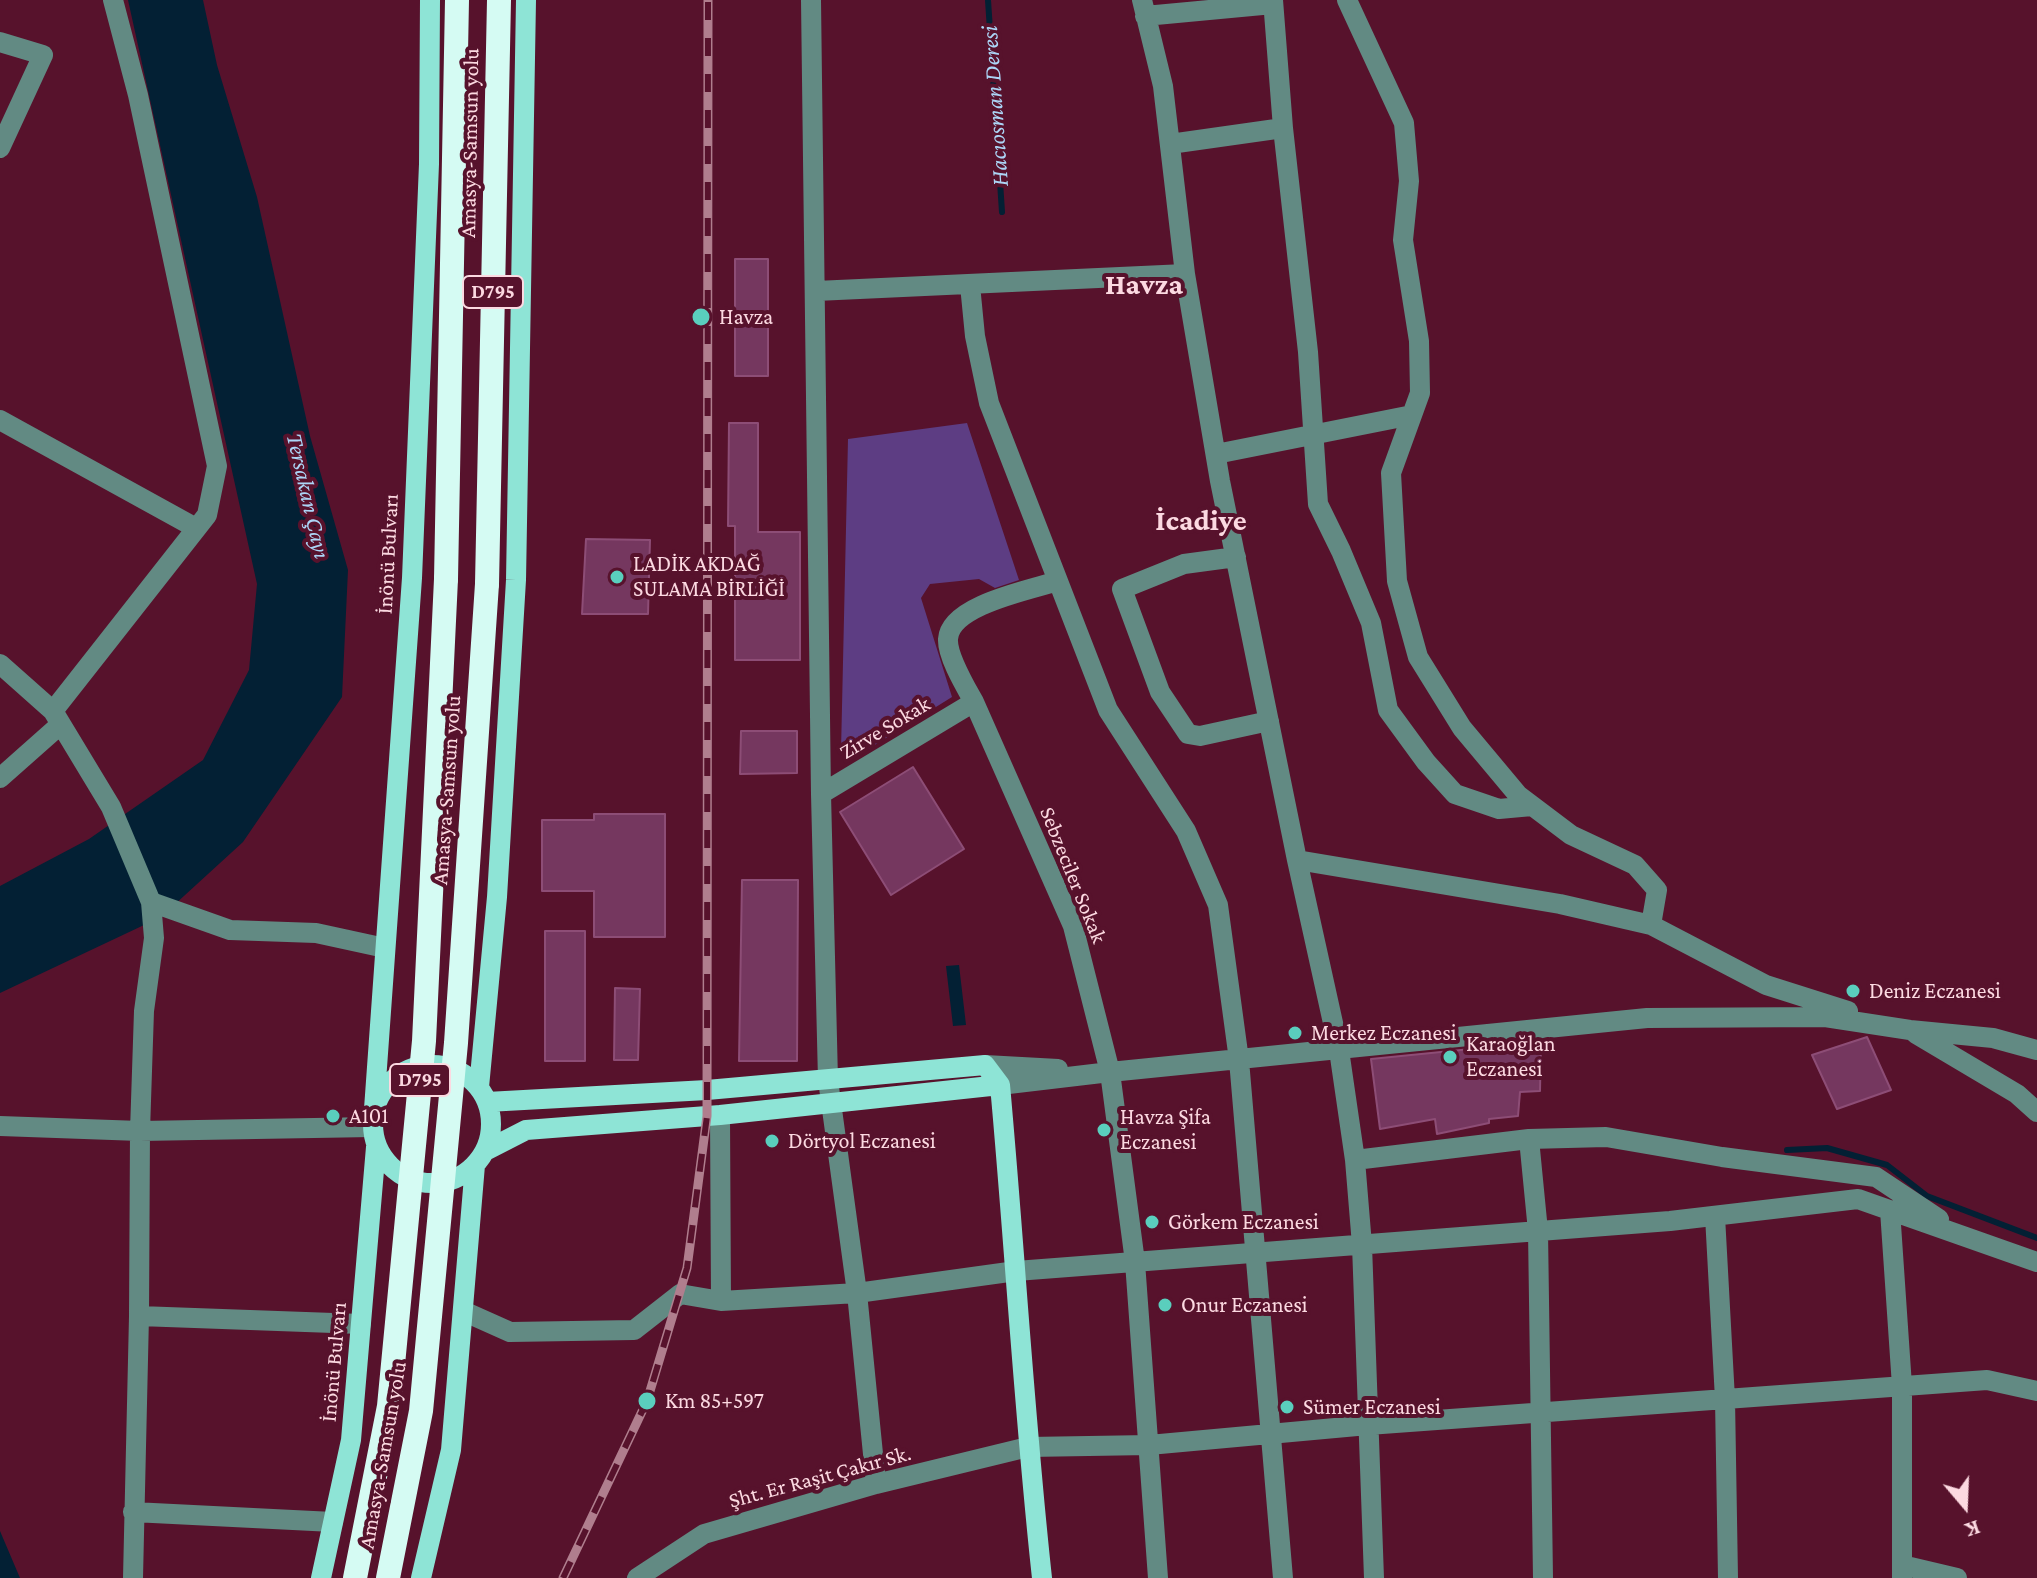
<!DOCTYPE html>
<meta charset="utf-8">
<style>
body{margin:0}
#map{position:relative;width:2037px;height:1578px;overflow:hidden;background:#57122c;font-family:"Crimson Pro",serif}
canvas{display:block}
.north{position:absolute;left:1925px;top:1466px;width:80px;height:80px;-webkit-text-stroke:6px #57122c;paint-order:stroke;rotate:161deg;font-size:22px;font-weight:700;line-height:32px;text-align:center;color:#fcd9e1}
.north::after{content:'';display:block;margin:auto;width:28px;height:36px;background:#fcd9e1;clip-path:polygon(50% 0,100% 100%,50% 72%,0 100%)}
</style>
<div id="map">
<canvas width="2037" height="1578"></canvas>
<div class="north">K</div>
</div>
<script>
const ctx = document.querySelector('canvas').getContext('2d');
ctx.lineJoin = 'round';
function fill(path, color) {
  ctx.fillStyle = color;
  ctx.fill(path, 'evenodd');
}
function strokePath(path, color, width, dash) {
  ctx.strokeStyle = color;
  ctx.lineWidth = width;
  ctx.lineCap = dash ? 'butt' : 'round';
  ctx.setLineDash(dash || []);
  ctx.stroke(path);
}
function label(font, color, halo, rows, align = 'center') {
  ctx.font = font + ' "Crimson Pro",serif';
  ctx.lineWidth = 8;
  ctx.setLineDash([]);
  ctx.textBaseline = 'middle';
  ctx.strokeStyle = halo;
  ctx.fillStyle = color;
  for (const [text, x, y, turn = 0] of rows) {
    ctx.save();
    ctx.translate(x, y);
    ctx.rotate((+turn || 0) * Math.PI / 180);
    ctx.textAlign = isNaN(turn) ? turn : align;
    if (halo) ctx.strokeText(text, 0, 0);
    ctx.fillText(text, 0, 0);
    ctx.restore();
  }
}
fill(new Path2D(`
 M967,423l52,157 -24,8 -16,-9 -49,5 -9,14 31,99 -87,54h-24l7,-312z`), '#5d3d83');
fill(new Path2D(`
 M128,0h75l14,65 40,132 53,239 38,134 -6,127 -99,145 -82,75 -161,76v-107l89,-47 114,-79 46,-90 8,-86z
 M959,965l7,60 -13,1 -7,-60z
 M0,1531l20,47h-20z`), '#032034');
strokePath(new Path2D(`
 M988,0l14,212
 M1787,1150l40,-2 60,17 40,31 110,42`), '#032034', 6);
const building = new Path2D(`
 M735,259h33v117h-33z
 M729,423h29v109h42v128h-65v-134h-7z
 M586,539l64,1 -2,74h-66z
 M741,731h56v42l-57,1z
 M913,767l51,82 -73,46 -51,-83z
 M594,814h71v123h-71v-46h-52v-71h52z
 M742,880h56l-1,181h-58z
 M545,931h40v130h-40z
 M615,988l25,1 -2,71h-24z
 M1867,1037l24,53 -54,19 -25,-54z
 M1541,1042l-1,49 -20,1 -2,24 -29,3v4l-52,11 -2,-15 -55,10 -9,-70z`);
fill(building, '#75375f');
strokePath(building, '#8d4d76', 2);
strokePath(new Path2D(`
 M811,0l10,794 7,286 29,213 19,191
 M1142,0l21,86 22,188 35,207 77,379 42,190 16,110 7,85 12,333
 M1273,0l10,128 25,224 10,152 23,47 30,72 17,87 38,52 29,32 44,15 33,-3
 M1347,0l57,123 5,58 -6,59 16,101 1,52 -29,80 6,108 21,76 44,71 56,67 53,40 64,30 22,25 -6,35
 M1145,16l128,-12
 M0,42l43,13 -43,93
 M1170,144l113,-16
 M970,285l5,51 14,67 119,307 78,121 32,74 21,155 44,518
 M816,291l369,-17
 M0,420l196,108
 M1216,454l196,-39
 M1236,557l-52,7 -62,25 38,103 28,42 12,2 69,-15
 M1058,581c-28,9 -108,24 -110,58 -1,17 17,47 26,63l99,224 37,146 25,190 23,316
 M0,664l53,47 58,96 40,95 3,36 -10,73 -4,120 -1,185 -6,262
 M53,711l154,-196 10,-49 -79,-371 -25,-95
 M0,778l61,-54
 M821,794l153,-92
 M1297,860l263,44 91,21 115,60 82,26
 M151,902l79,28 86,3 69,15
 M1916,1034l101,60 20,18
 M985,1065l73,4
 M1000,1085l110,-13 537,-54 178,-1 85,13 83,8 44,12
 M720,1115l1,186
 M0,1126l140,5 232,-4
 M1529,1139l9,92 5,347
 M1355,1160l174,-21 77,-2 116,20 154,20 63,42
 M1890,1210l12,176v192
 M1715,1216l10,183 3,179
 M463,1311l47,21 124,-2 46,-36 41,7 136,-8 159,-22 654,-50 188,-22 179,63
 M139,1316l222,8
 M133,1512l200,10
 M1902,1565l55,13
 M637,1578l67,-44 172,-50 152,-37 121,-2 219,-20 619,-45 50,11`), '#628a83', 20);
strokePath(new Path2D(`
 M373 1124a59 59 0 1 1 118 0a59 59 0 1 1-118 0Z
 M479,1087l18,-190 19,-317 10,-580
 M487,1102l220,-12 278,-25 15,20c15,165 24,329 42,493
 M374,1109l38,-531 17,-414 1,-164
 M485,1151l41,-21 194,-15 280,-30
 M321,1578l30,-138 25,-293
 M421,1578l30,-128 24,-285`), '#8ee4d6', 20);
strokePath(new Path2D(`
 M446,579l11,-579
 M487,584l12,-584`), '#d5fbf3', 24);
const rail = new Path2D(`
 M563,1578l84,-177 40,-133 20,-152 1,-1116`);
strokePath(rail, '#b07e8e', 9);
strokePath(rail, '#57122c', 6, [18]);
strokePath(new Path2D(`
 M355,1578l34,-172 35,-365 22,-462
 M388,1578l33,-167 35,-368 31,-459`), '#d5fbf3', 24);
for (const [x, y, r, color] of [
 [701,317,10,"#5acebd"],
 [617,577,8,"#5acebd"],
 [1853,991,8,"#5acebd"],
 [1295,1033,8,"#5acebd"],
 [1450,1057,8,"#5acebd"],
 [333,1116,8,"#5acebd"],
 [1104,1130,8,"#5acebd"],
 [772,1141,8,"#5acebd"],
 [1152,1222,8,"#5acebd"],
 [1165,1305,8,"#5acebd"],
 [647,1401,10,"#5acebd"],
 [1287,1407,8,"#5acebd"]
]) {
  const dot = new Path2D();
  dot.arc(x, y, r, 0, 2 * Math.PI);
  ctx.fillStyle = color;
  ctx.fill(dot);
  strokePath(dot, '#57122c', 3);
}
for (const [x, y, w] of [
 [493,292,60],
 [420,1080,60]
]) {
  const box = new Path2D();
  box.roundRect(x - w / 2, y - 16, w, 32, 6);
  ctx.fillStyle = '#57122c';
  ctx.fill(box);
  strokePath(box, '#fcd9e1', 2);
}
label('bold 20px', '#fcd9e1', null, [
 ["D795",493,292],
 ["D795",420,1080]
]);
label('22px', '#fcd9e1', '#57122c', [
 ["Amasya-Samsun yolu",470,143,-89],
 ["İnönü Bulvarı",388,554,-87],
 ["Zirve Sokak",885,728,-31],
 ["Amasya-Samsun yolu",447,790,-86],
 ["Sebzeciler Sokak",1073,875,68],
 ["İnönü Bulvarı",334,1362,-85],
 ["Amasya-Samsun yolu",383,1455,-80],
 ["Şht. Er Raşit Çakır Sk.",820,1477,-15]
]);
label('22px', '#fcd9e1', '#57122c', [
 ["Havza",719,317],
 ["LADİK AKDAĞ",633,564],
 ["SULAMA BİRLİĞİ",633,589],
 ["Deniz Eczanesi",1869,991],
 ["Merkez Eczanesi",1311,1033],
 ["Karaoğlan",1466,1044],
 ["Eczanesi",1466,1069],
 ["A101",349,1116],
 ["Havza Şifa",1120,1117],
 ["Eczanesi",1120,1142],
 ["Dörtyol Eczanesi",788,1141],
 ["Görkem Eczanesi",1168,1222],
 ["Onur Eczanesi",1181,1305],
 ["Km 85+597",665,1401],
 ["Sümer Eczanesi",1303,1407]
], 'left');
label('italic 24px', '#acd5f6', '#57122c', [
 ["Hacıosman Deresi",995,106,-94],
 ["Tersakan Çayı",308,496,77]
]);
label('bold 30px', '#fcd9e1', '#57122c', [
 ["Havza",1144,285],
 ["İcadiye",1201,521]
]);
</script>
